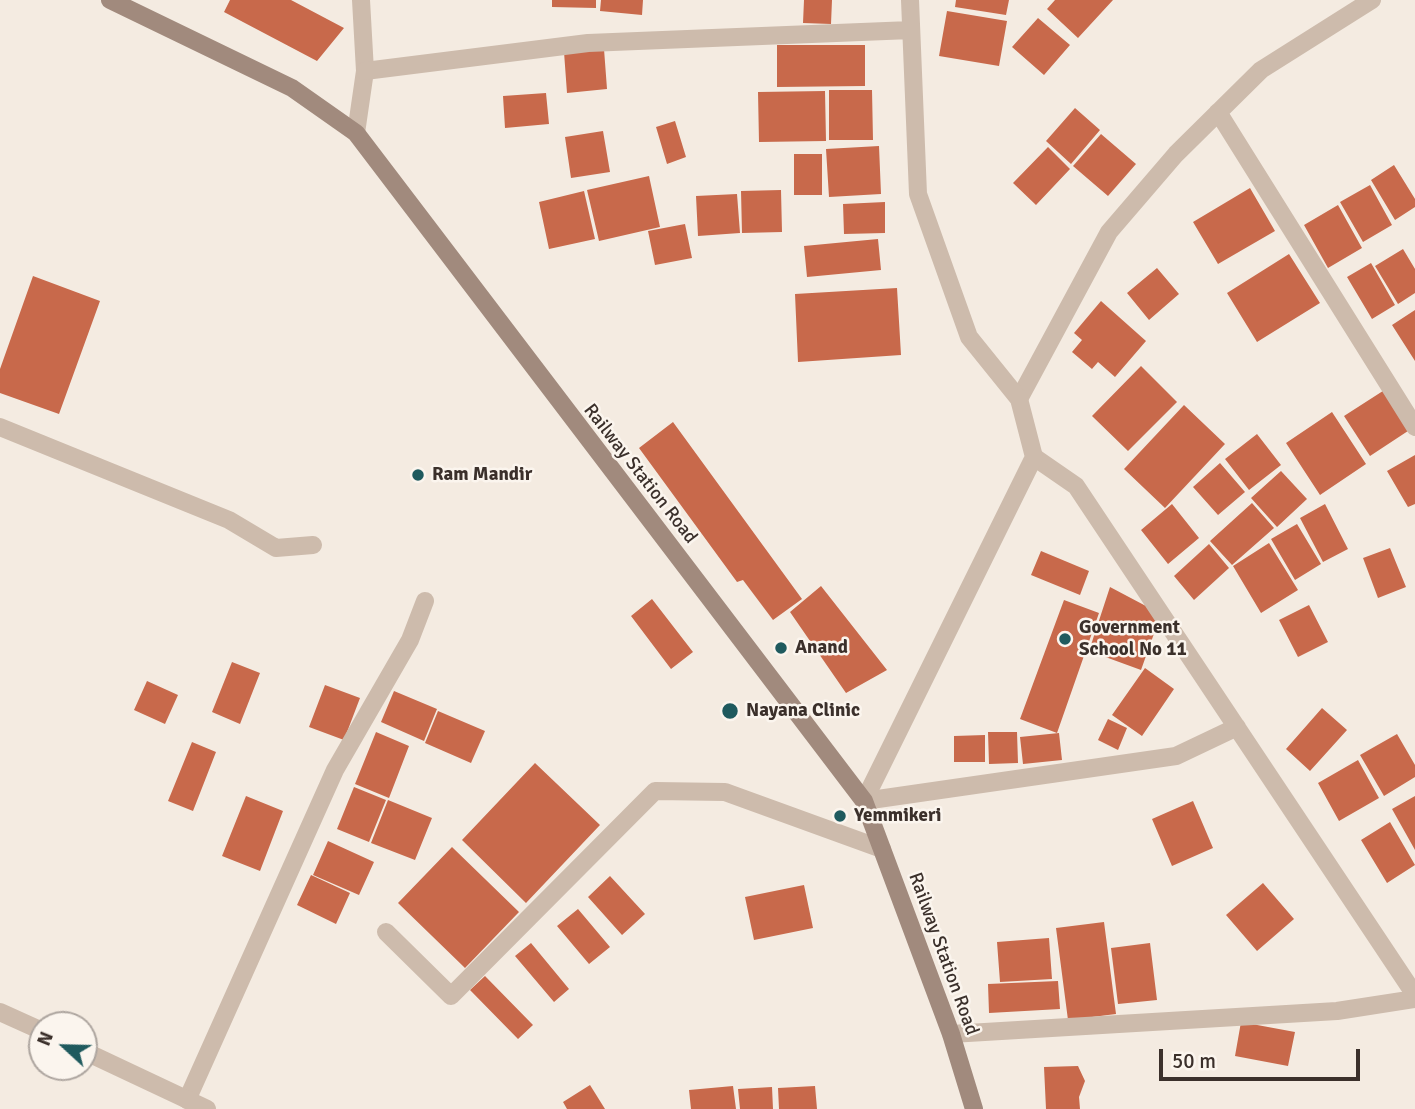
<!DOCTYPE html>
<style>
body{margin:0}
#map{position:relative;width:1415px;height:1109px;overflow:hidden;background:#f4ebe1;font-family:Signika,sans-serif}
canvas{display:block}
.north{position:absolute;left:28px;top:1011px;width:70px;height:70px;box-sizing:border-box;background:#fbf5ee;border:2px solid #aea6a0;border-radius:50%;rotate:292deg;font-size:19px;font-weight:700;line-height:28px;text-align:center;color:#3b302b}
.north::after{content:'';display:block;margin:auto;width:24px;height:32px;background:#1f5a5e;clip-path:polygon(50% 0,100% 100%,50% 72%,0 100%)}
.scale{position:absolute;left:1159px;top:1049px;width:201px;height:32px;box-sizing:border-box;border:4px solid #3b302b;border-top:0;padding-left:9px;font-size:21px;line-height:24px;white-space:nowrap;color:#3b302b;-webkit-text-stroke:5px #fbf5ee;paint-order:stroke}
</style>
<div id="map">
<canvas width="1415" height="1109"></canvas>
<div class="north">N</div>
<div class="scale">50 m</div>
</div>
<script>
const ctx = document.querySelector('canvas').getContext('2d');
ctx.lineJoin = 'round';
function fill(path, color) {
  ctx.fillStyle = color;
  ctx.fill(path, 'evenodd');
}
function strokePath(path, color, width, dash) {
  ctx.strokeStyle = color;
  ctx.lineWidth = width;
  ctx.lineCap = dash ? 'butt' : 'round';
  ctx.setLineDash(dash || []);
  ctx.stroke(path);
}
function label(font, color, halo, rows, align = 'center') {
  ctx.font = font + ' Signika,sans-serif';
  ctx.lineWidth = 5;
  ctx.setLineDash([]);
  ctx.textBaseline = 'middle';
  ctx.strokeStyle = halo;
  ctx.fillStyle = color;
  for (const [text, x, y, turn = 0] of rows) {
    ctx.save();
    ctx.translate(x, y);
    ctx.rotate((+turn || 0) * Math.PI / 180);
    ctx.textAlign = isNaN(turn) ? turn : align;
    if (halo) ctx.strokeText(text, 0, 0);
    ctx.fillText(text, 0, 0);
    ctx.restore();
  }
}
fill(new Path2D(`
 M230,0h61l53,28 -27,33 -93,-49z
 M552,0h44v8l-44,-1z
 M601,0h42l-1,15 -42,-4z
 M804,0h28l-1,24 -28,-1z
 M956,0h53l-3,15 -51,-8z
 M1055,0h58l-35,38 -31,-29z
 M947,11l60,10 -8,45 -60,-10z
 M1038,18l32,27 -26,30 -32,-28z
 M777,45h88v41l-88,1z
 M604,49l3,40 -40,4 -3,-41z
 M829,90h43l1,50h-44z
 M825,91l1,50 -67,1 -1,-50z
 M546,93l3,31 -44,4 -2,-32z
 M1075,108l25,22 -29,34 -25,-23z
 M675,121l11,36 -19,7 -11,-37z
 M603,131l7,41 -39,6 -6,-41z
 M1101,134l35,30 -28,32 -35,-30z
 M879,146l2,48 -52,3 -3,-48z
 M1048,147l22,22 -34,36 -23,-22z
 M794,154h28v41h-28z
 M1394,165l21,34v8l-20,13 -24,-40z
 M649,176l11,51 -61,14 -12,-51z
 M1370,185l22,40 -29,17 -23,-40z
 M1250,188l25,43 -57,33 -25,-42z
 M781,190l1,42 -40,1 -1,-42z
 M584,191l11,48 -46,10 -10,-47z
 M737,194l3,39 -42,3 -2,-40z
 M885,202v31l-41,1 -1,-30z
 M1338,205l24,43 -34,20 -24,-43z
 M685,224l7,34 -37,7 -7,-34z
 M878,239l3,31 -74,7 -3,-31z
 M1403,249l12,20v24l-17,11 -23,-38z
 M1289,254l31,49 -63,39 -30,-49z
 M1371,263l24,42 -23,14 -25,-42z
 M1157,268l22,26 -30,26 -22,-27z
 M33,276l67,25 -41,113 -59,-21v-24z
 M897,288l4,67 -103,7 -3,-68z
 M1101,301l45,40 -31,36 -17,-15 -6,7 -20,-17 10,-12 -8,-7z
 M1415,310v51l-23,-36z
 M1141,366l36,36 -49,49 -36,-35z
 M1386,389l25,40 -41,27 -26,-40z
 M1184,405l41,39 -60,64 -41,-39z
 M1332,412l34,52 -46,31 -34,-52z
 M673,422l129,177 -29,21 -30,-40 -6,2 -98,-134z
 M1257,434l24,31 -32,25 -24,-31z
 M1415,455v49l-7,3 -21,-36z
 M1220,463l25,29 -27,23 -25,-28z
 M1281,471l26,28 -30,28 -26,-29z
 M1252,503l22,25 -42,37 -22,-24z
 M1172,504l27,34 -31,26 -27,-34z
 M1325,504l23,45 -25,13 -23,-44z
 M1297,524l24,40 -26,16 -24,-41z
 M1269,543l29,47 -37,23 -28,-47z
 M1209,544l20,24 -35,32 -20,-24z
 M1390,548l16,39 -28,11 -15,-40z
 M1041,551l48,20 -9,24 -49,-20z
 M821,586l66,84 -41,23 -56,-81z
 M1110,587l51,27 -20,56 -52,-19z
 M652,599l41,53 -22,17 -40,-53z
 M1064,600l35,13 -42,120 -37,-14z
 M1309,605l19,37 -30,15 -19,-37z
 M232,662l28,11 -20,51 -28,-12z
 M1145,668l29,21 -32,47 -30,-21z
 M147,681l31,14 -13,29 -31,-14z
 M325,685l35,13 -16,42 -35,-13z
 M394,691l43,18 -13,32 -43,-19z
 M1322,708l25,22 -37,41 -24,-22z
 M438,711l47,20 -14,32 -46,-20z
 M1108,719l19,9 -9,22 -20,-10z
 M376,732l33,14 -20,52 -34,-14z
 M988,732h29l1,31 -29,1z
 M1059,733l3,27 -39,4 -3,-27z
 M1397,734l18,31v12l-31,19 -24,-41z
 M985,735v27h-31v-26z
 M192,742l24,10 -23,59 -25,-10z
 M1358,760l21,38 -40,23 -21,-38z
 M535,763l65,62 -74,78 -64,-63z
 M354,787l32,13 -17,42 -32,-13z
 M246,796l37,15 -23,60 -38,-15z
 M1415,796v54l-23,-41z
 M388,800l44,18 -17,42 -44,-17z
 M1193,801l20,47 -41,18 -20,-47z
 M1390,822l25,43 -28,18 -26,-43z
 M328,841l46,21 -15,33 -46,-20z
 M452,847l67,65 -54,56 -67,-65z
 M311,875l39,18 -14,31 -39,-19z
 M610,876l35,38 -23,21 -34,-38z
 M1263,883l31,36 -37,32 -31,-36z
 M804,885l9,43 -59,12 -9,-43z
 M578,909l32,38 -21,17 -32,-38z
 M1104,922l12,92 -48,6 -12,-92z
 M1049,938l3,41 -52,3 -3,-40z
 M531,943l38,46 -15,13 -39,-46z
 M1150,943l7,57 -39,4 -7,-56z
 M485,976l48,49 -15,14 -48,-49z
 M1058,981l2,28 -71,4 -1,-29z
 M1241,1022l54,10 -7,34 -53,-10z
 M1078,1066l7,15 -6,16 1,12h-34l-2,-42z
 M590,1085l15,24h-38l-4,-7z
 M733,1086l3,23h-45l-2,-19z
 M815,1086l2,23h-38l-1,-21z
 M772,1087l1,22h-33l-2,-20z`), '#c8694b');
strokePath(new Path2D(`
 M1218,112l197,315
 M356,133l9,-62 -4,-71
 M1019,399l90,-167 67,-78 85,-84 111,-70
 M0,427l229,93 47,28 37,-3
 M1034,457l42,29 339,509
 M864,801l312,-45 61,-29
 M386,932l65,64 204,-205 70,1 157,57
 M951,1034l386,-23 78,-12
 M187,1100l148,-330 75,-130 15,-39`), '#cdbbac', 18);
strokePath(new Path2D(`
 M365,71l223,-28 323,-13
 M864,801l170,-344 -15,-58 -50,-62 -51,-143 -8,-194
 M0,1012l42,19
 M84,1051l123,58`), '#cdbbac', 18);
strokePath(new Path2D(`
 M110,0l182,88 64,45 508,668 87,233 23,75`), '#a18a7d', 18);
for (const [x, y, r, color] of [
 [418,475,7,"#1f5a5e"],
 [1065,639,7,"#1f5a5e"],
 [781,648,7,"#1f5a5e"],
 [730,711,9,"#1f5a5e"],
 [840,816,7,"#1f5a5e"]
]) {
  const dot = new Path2D();
  dot.arc(x, y, r, 0, 2 * Math.PI);
  ctx.fillStyle = color;
  ctx.fill(dot);
  strokePath(dot, '#fbf5ee', 2.5);
}
label('19px', '#3b302b', '#fbf5ee', [
 ["Railway Station Road",640,474,52],
 ["Railway Station Road",943,954,70]
]);
label('bold 19px', '#3b302b', '#fbf5ee', [
 ["Ram Mandir",432,475],
 ["Government",1079,628],
 ["School No 11",1079,650],
 ["Anand",795,648],
 ["Nayana Clinic",746,711],
 ["Yemmikeri",854,816]
], 'left');
</script>
